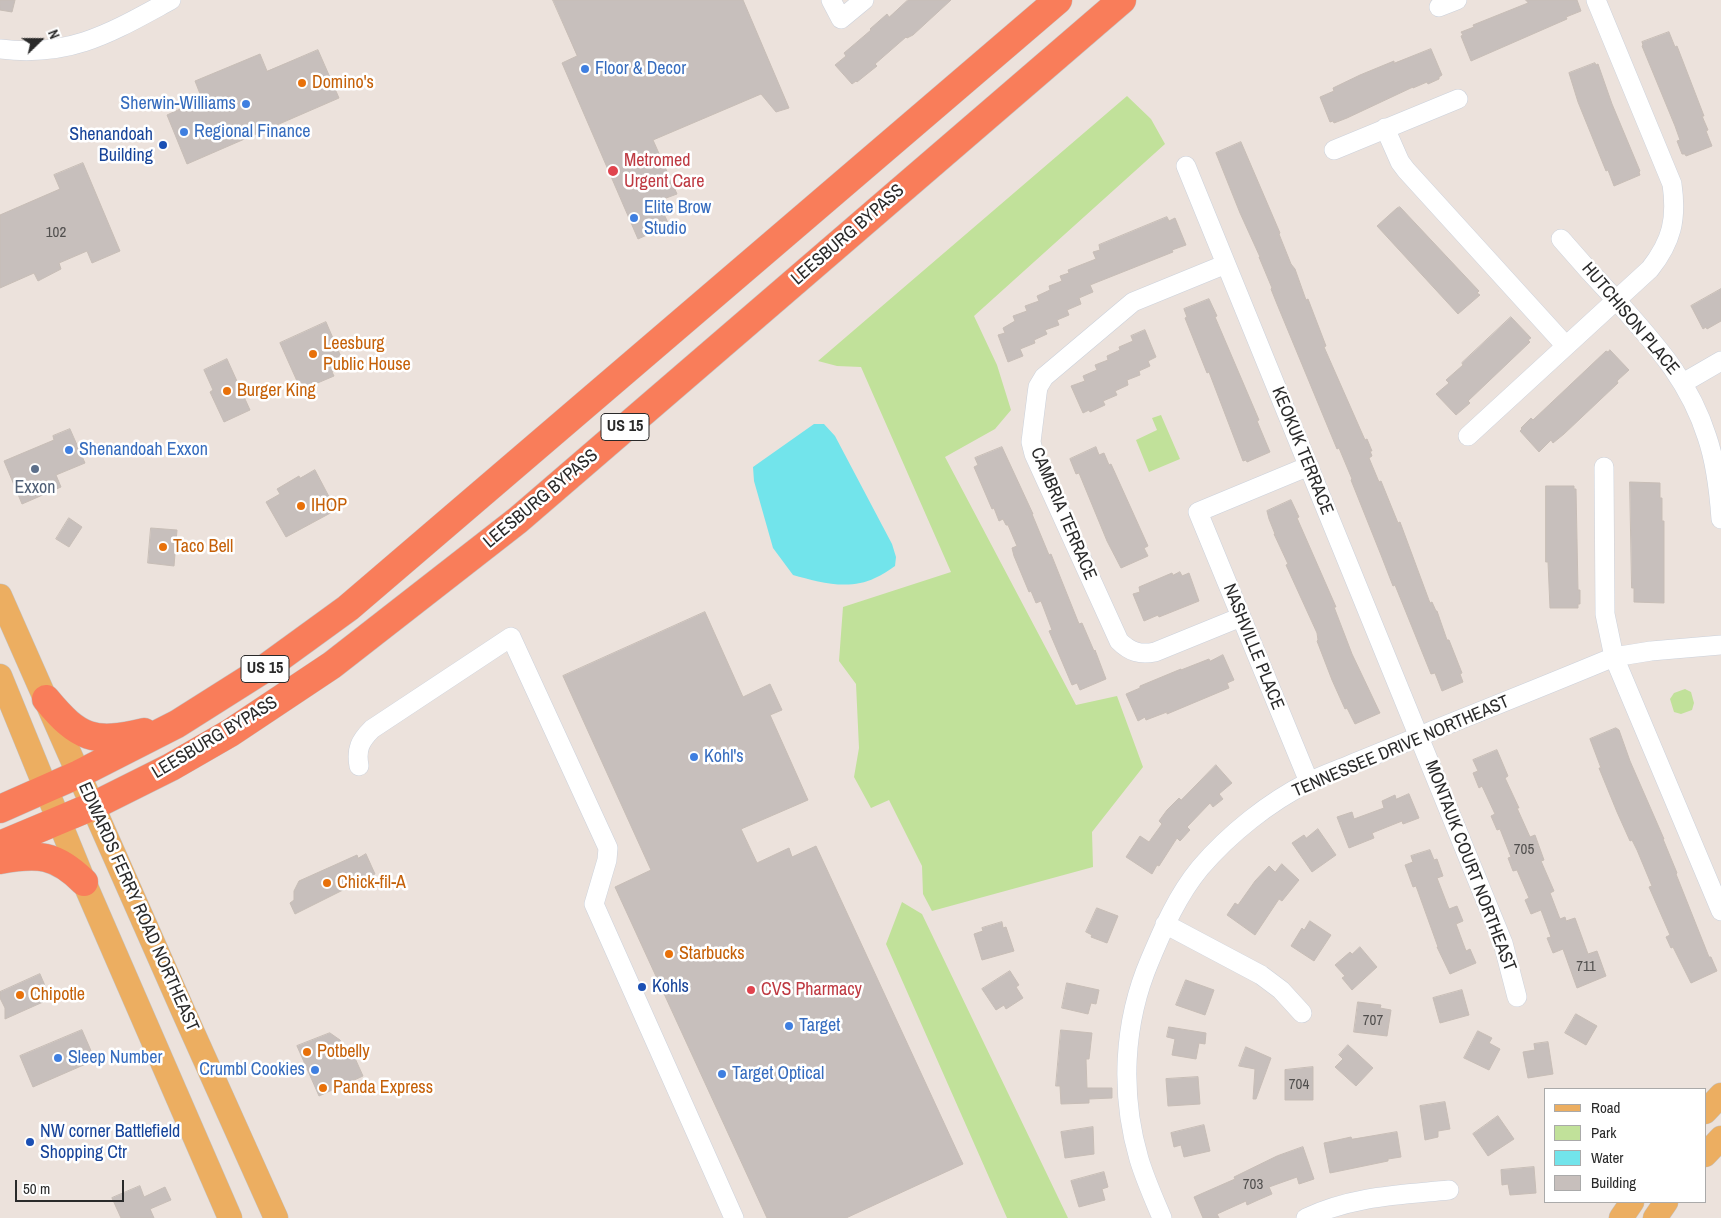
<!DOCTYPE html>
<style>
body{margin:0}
#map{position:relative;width:1721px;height:1218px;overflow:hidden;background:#ece2dc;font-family:"Archivo Narrow",sans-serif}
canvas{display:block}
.legend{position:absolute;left:1544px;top:1088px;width:162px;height:115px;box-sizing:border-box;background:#fff;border:1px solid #aaa;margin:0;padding:6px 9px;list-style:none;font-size:15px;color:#2a2a2a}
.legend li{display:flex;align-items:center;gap:10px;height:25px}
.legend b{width:25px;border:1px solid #aaa}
.north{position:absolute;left:15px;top:15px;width:50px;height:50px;-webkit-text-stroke:4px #fff;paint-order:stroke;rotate:68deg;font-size:14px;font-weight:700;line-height:20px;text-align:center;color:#2a2a2a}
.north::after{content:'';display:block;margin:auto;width:18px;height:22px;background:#2a2a2a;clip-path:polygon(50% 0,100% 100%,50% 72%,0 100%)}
.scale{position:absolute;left:15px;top:1180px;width:109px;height:22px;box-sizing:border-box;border:2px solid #2a2a2a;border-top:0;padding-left:6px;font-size:15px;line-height:18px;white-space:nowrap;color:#2a2a2a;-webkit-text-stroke:4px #fff;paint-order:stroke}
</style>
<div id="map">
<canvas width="1721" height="1218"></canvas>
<ul class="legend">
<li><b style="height:6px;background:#ecae61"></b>Road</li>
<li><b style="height:14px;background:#c1e19a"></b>Park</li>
<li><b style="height:14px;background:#72e4eb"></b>Water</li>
<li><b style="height:14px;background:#c7bfbc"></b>Building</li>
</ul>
<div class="north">N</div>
<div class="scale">50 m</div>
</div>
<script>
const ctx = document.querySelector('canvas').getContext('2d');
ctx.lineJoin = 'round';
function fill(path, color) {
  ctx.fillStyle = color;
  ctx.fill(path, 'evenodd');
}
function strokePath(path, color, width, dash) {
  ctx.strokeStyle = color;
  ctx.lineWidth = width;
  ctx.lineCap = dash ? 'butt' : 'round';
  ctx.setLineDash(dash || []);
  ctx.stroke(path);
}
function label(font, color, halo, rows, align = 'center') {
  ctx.font = font + ' "Archivo Narrow",sans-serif';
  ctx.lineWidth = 5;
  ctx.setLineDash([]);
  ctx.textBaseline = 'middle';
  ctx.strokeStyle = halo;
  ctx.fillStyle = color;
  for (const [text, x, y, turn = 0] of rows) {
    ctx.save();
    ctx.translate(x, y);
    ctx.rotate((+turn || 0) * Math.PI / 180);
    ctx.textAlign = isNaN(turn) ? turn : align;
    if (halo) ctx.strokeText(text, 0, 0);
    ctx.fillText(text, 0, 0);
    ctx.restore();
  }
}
fill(new Path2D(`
 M1127,96l24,23 14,25 -191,172 23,49 14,45 -16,19 -50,28 131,248 41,-9 26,71 -51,65 1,35 -161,44 -9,-17 -1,-28 -33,-66 -18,8 -17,-31 5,-29 -3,-64 -17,-23 4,-54 108,-35 -90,-205 -24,-1 -19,-5z
 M1161,415l19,44 -31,13 -13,-32 21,-10 -5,-12z
 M1685,689l6,3 3,11 -2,7 -11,4 -7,-2 -4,-13 4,-6z
 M902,902l20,12 146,304h-61l-121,-274z`), '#c1e19a');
fill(new Path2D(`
 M814,424h10l11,12 57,108 4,13 -1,9c-6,4 -13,9 -20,12 -26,13 -57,4 -82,-3l-20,-27 -19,-67 -1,-14z`), '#72e4eb');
const building = new Path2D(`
 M0,0h15l-3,12 -12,-2z
 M553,0h190l46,108 -13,4 -15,-18 -108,46 24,54 -19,7 11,24 -31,14 -76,-176 15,-7z
 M908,0h43l-38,35 -6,3 -1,-1 -31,27 2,2 -20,16 -1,-1 -4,3 -17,-19 11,-9 -2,-3 27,-23 -1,-1 17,-15 2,3z
 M1526,0h51l4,11 -15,6 1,2 -96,42 -10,-25 2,-1 -2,-3 13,-5 -1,-2 55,-22z
 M1669,32l6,15 2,-1 27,70h-2l6,14 -2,1 6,15 -26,10 -1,-2h-3l-5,-13 3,-1 -5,-14 -33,-80 1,-1 -1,-3z
 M1431,49l11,26 -3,2v2l-11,5 -1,-2 -14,6v-1l-66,31 -13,5 -1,-2 -3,1 -10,-25 14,-6 -1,-3 27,-13 34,-14v2z
 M318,50l21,48 -152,66 -20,-49 35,-16 -7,-18 65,-27 7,17z
 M1595,63l1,2 2,-1 14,40 28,67 -1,1 1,3 -26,11 -6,-16 -2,1 -28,-69 -9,-29z
 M1241,142l39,91 -1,1 12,30 4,5 11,31 2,-1 18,47 -2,1 41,93 2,-1 5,12h-2l2,5 -3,2 10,24 2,-1 17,42 2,-1 30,81 2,-1 4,9h1l10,29h2l13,33 -2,1 3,8 -21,9 -7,-18 -4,1 -36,-89 -2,1 -12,-31 -30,-75 1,-1 -13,-31 -2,1 -60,-145 -6,-15 1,-1 -13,-31h1l-20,-44 -24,-60z
 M83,163l37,88 -28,12 -5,-12 -28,12 2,6 -23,12 -4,-8 -34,15v-73l60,-26 -6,-14z
 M1400,207l79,84 -2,2 3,2 -22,19 -81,-88 20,-18z
 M1167,217l2,4 6,-3 11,27 -14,5 1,2 -83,33 3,7 -14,6 2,6 -14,6 2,5 -12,5 2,5 -14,5 2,4 -13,6 1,3 -15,6 3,7 -15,6 -10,-27 7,-2 -2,-5 12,-7 -2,-5 14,-5 -2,-5 14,-5 -2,-5 13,-6 -1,-4 13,-5 -2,-5 9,-3 -1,-3 28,-11 -3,-7 7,-2 -1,-5z
 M1721,289v32l-14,8 -1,-2 -3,2 -12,-23z
 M1209,299l8,17 -2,1 44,103 -2,1 13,31 -23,10 -1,-2 -3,1 -34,-89 -2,1 -22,-55 2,-1 -3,-8z
 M1511,317l20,21 -3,2 2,2 -62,59 2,2 -14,12 -20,-21 13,-11 -3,-3 17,-15 -1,-2z
 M326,322l19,44 -13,6 2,4 -33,14 -21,-47z
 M1145,330l11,27 -8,4 2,5 -11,5 1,4 -13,5 1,5 -13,6 2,4 -14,6 2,4 -15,7 -1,-2 -6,3 -12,-27 14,-5 -2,-5 14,-6 -2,-5 13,-5 -1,-4 13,-6 -1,-3 14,-6 -2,-5z
 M1610,350l19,20 -12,11 1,2 -54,51 -11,9 -2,-3 -12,12 -19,-21 2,-2 -1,-1 10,-10 2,2 73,-69 2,1z
 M227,359l23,51 -26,12 -14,-30 3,-2 -9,-20z
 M70,429l15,34 -29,12 5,12 -39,17 -18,-43 50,-21 -1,-4z
 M1002,447l31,67h-1l17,41 2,-1 28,70 3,-1 12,28 1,-1 11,29 -26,11 -3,-7 -5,2 -23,-54 3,-1 -11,-29 -5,2 -5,-12 -2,1 -15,-36 -2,-8 5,-2 -9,-21h-2l-3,-6 -4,2 -5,-13 -2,1 -18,-42 4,-2 -3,-7z
 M1096,447l3,8 5,-2 5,12 2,-1 37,82 -4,2 4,8 -27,12 -14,-27 -28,-68 -3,1 -6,-15z
 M315,470l21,40 -50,27 -20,-35 14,-8 -3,-5 22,-13 1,2z
 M1630,482l30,1v15h2v23h2v82l-30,-1v-14h-2z
 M1546,486h28v3h2l2,101h2v14h-2v4h-28l-2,-46h-2z
 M1291,500l8,17 -2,1 39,89h-2l18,47 28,59 -25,11 -8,-16 -2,1 -13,-29 -15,-39 1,-1 -1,-7 -31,-68 2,-1 -14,-30h1l-6,-15 -2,-8z
 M69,518l13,9 -13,20 -13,-8z
 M151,528l26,2 -3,36 -26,-3z
 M1180,572l2,4 7,-3 10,28 -40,16 -1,-2 -14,6 -11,-27 7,-2 -1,-5 33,-14 1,2z
 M705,612l38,85 27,-13 12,26 -12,5 38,85 -67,29 16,34 32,-15 3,9 24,-11 147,318 -117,54h-79l-152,-331 36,-17 -88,-194z
 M1223,655l11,25 -7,3 2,5 -62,26v-2l-21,8 -1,-3 -7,4 -12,-27 14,-6v-2l41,-17v1l28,-11 1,2z
 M1616,728l3,2 11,31 34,78h-1l14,34 -1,1 33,83h2l6,14 -26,12 -18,-36 -2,1 -5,-11 4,-2 -21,-48 3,-1 -15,-36 -5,-10 -2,1 -13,-29 -18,-44h2l-11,-29z
 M1497,750l11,26 -3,2 14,30h-2l13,29 5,-2 9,25 -3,1 13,30 -4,2 10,26 5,-2 1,4 9,-3 13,36 9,-3 9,25 -29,12 -14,-39 -10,4 -6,-15 4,-1 -10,-27 -10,4 -6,-14 4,-2 -12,-28 -4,1 -5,-13 3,-1 -11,-28 -3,1 -6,-14 4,-2 -13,-28 -3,2 -6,-15 5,-2 -5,-11z
 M1216,765l16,18 -13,11 4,5 -10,8 -3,-4 -23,24 3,3 -10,11 -3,-3 -18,28 -2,-1 -5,9 -26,-17 14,-21 9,6 13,-18 -3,-3 8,-11 12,-12 2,2z
 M1409,794l10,24 -16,6 -1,-3 -30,12 2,5 -25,10 -12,-31 15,-5 2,7 30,-11 -2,-7 13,-6 1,4z
 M1318,829l18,26 -24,17 -20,-29 12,-8 2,3z
 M1430,850l4,10 3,-1 6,17 -6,2 12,31 8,-3 6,15 -7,3 10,27 4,-2 6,14 -26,11 -13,-27h1l-22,-61 -3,1 -8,-22 8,-3 -2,-6z
 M366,854l9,20 -80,40 -5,-11 4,-3v-9l5,-10 58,-26 1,3z
 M1282,864l17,16 -17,21 -3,-2 -24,36 -28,-20 8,-12 3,2 17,-24 14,-15 6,6z
 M1097,908l21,8 -11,27 -16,-6 1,-2 -6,-3z
 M1310,921l21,14 -17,26 -23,-15 11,-18 2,2z
 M1002,922l1,6 3,-1 8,24 -32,9 -8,-26 9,-3 -1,-3z
 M1360,947l17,20 -25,23 -10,-12 3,-2 -10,-11 15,-13 2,2z
 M1010,971l9,14 -3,2 7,11 -17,11 -2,-4 -8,5 -14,-21z
 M40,974l6,14 -7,3 4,11 -38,17v-11l-5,-10v-6z
 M1186,980l28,10 -9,25 -29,-10z
 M1067,983l32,7 -3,14 -5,-1 -3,11 -26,-6z
 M1462,990l7,25 -29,8 -7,-25z
 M1358,1002l23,3 -1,3 11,2 -4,26 -33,-4z
 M1576,1014l21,12 -11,19 -21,-12z
 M1169,1027l37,6 -1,11 -6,-1 -3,16 -24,-4 3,-16 -8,-2z
 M82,1030l13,30 -62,27 -13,-31z
 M1061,1030l31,3 -3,26h-3l1,29h25v10l-23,1v4l-28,1 -1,-18h-4z
 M1478,1031l14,7 -3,5 11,6 -11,21 -25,-12z
 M330,1033l10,7 5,9 5,-2 13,29 -44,20 -22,-50z
 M1548,1042l5,32 -25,4 -5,-26 12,-2 -1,-6z
 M1348,1045l25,23 -17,18 -21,-19 8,-8 -4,-4z
 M1246,1047l25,11 -15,41h-3l2,-30 -16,-3z
 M1313,1067v33h-28v-30z
 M1198,1077l2,27 -32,2 -2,-27z
 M1445,1102l5,27 -12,2v6l-13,3 -5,-34z
 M1498,1116l16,23 -26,17 -15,-22z
 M1204,1125l6,26 -26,6 -3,-12 -7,2 -3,-14z
 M1093,1127l1,27 -29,4 -4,-26z
 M1397,1132l4,25 -13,2v2l-58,12 -6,-30 27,-6 1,2z
 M1303,1147l11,32 -15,5 -2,-7 -28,10 3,7 -14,6 -11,5 -1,-4 -29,13 2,4h-16l-9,-21 41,-18 -1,-2 43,-21z
 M1534,1167l2,26 -26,2 -2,-11 -6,1 -1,-15z
 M1104,1172l4,15 -6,2 3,11 -26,7 -8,-26z
 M140,1186l4,11 21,-10 6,13 -21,9 4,9h-33l-9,-20z`);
fill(building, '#c7bfbc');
strokePath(building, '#c7bdb6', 1);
const minor = new Path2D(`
 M831,0l10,19 23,-19
 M1439,7l18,-7
 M0,49c71,9 112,-17 171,-49
 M1385,128l15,34 6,8 160,176
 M1334,150l124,-51
 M1186,166l317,777 14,54
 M1561,239c18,21 37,42 56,62 38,43 72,79 90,136 9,26 12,54 14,82
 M1226,264l-93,38 -89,75 -6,10 -1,7 -6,48 3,12 85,187c11,11 21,14 36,11l86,-35
 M1683,383l38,-22
 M1468,436l182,-167c22,-28 27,-50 22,-85l-76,-184
 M1309,466l-111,46 111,270
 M1604,467l1,147 9,43 107,254
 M359,766c-3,-17 1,-25 13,-37l139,-92 97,211 -1,12 -13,44 140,314
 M1165,924l96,51 20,15 21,23
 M1162,1218c-8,-19 -17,-39 -23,-59 -19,-65 -16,-136 11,-199 14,-33 27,-64 50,-92 29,-34 69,-66 109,-86 14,-7 29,-12 43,-18 27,-11 55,-22 82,-34 60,-24 120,-48 180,-73l37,-6 70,-6
 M1306,1218c47,-22 92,-23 143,-28`);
const major = new Path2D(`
 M0,596l184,417 92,205
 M0,676l84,206 146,336
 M1705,1112l16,-17
 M1705,1155l16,-17
 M1621,1218l11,-16
 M1655,1218l11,-16`);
const highway = new Path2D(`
 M46,699c33,40 48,45 98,33
 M0,809l79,-35 98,-50 87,-55 84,-61 710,-608
 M0,845l93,-39 78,-39 59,-34 102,-68 186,-145 604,-520
 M0,860c38,-7 56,-6 84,22`);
strokePath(minor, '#cbd1db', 20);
strokePath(major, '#c3c3c3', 25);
strokePath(highway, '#c3c3c3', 29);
strokePath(minor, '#fff', 19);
strokePath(major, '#ecae61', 24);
strokePath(highway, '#f97d5a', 28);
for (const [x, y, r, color] of [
 [585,69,5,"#3f7fe0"],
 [302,83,5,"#e8710a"],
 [246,104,5,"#3f7fe0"],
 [184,132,5,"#3f7fe0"],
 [163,145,5,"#1a4fb4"],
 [613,171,6,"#e0444e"],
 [634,218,5,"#3f7fe0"],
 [313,354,5,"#e8710a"],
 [227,391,5,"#e8710a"],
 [69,450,5,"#3f7fe0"],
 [35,469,5,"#5c6f8a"],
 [301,506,5,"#e8710a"],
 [163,547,5,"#e8710a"],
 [694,757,5,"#3f7fe0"],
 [327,883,5,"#e8710a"],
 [669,954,5,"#e8710a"],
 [642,987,5,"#1a4fb4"],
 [751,990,5,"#e0444e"],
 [20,995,5,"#e8710a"],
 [789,1026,5,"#3f7fe0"],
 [307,1052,5,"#e8710a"],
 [58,1058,5,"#3f7fe0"],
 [315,1070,5,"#3f7fe0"],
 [722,1074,5,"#3f7fe0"],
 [323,1088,5,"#e8710a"],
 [30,1142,5,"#1a4fb4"]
]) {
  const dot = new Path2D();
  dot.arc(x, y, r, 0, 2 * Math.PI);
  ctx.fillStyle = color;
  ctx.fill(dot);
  strokePath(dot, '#fff', 2);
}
label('15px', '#514f4e', null, [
 ["102",56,233],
 ["705",1524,850],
 ["711",1586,967],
 ["707",1373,1021],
 ["704",1299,1085],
 ["703",1253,1185]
]);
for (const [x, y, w] of [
 [625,427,48],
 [265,669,48]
]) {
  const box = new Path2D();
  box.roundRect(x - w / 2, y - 13.5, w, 27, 4);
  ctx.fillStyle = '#fff';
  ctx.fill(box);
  strokePath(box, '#2a2a2a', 1);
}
label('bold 16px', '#2a2a2a', null, [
 ["US 15",625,427],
 ["US 15",265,669]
]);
label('18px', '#366cbe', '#fff', [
 ["Floor & Decor",595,69],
 ["Sherwin-Williams",236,104,"right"],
 ["Regional Finance",194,132],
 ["Elite Brow",644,208],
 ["Studio",644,229],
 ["Shenandoah Exxon",79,450],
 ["Kohl's",704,757],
 ["Target",799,1026],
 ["Sleep Number",68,1058],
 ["Crumbl Cookies",305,1070,"right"],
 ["Target Optical",732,1074]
], 'left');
label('18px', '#c56008', '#fff', [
 ["Domino's",312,83],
 ["Leesburg",323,344],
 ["Public House",323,365],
 ["Burger King",237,391],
 ["IHOP",311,506],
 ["Taco Bell",173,547],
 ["Chick-fil-A",337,883],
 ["Starbucks",679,954],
 ["Chipotle",30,995],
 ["Potbelly",317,1052],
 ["Panda Express",333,1088]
], 'left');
label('18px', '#164399', '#fff', [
 ["Shenandoah",153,135,"right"],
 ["Building",153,156,"right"],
 ["Kohls",652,987],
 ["NW corner Battlefield",40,1132],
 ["Shopping Ctr",40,1153]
], 'left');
label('18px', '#be3a42', '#fff', [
 ["Metromed",624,161],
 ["Urgent Care",624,182],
 ["CVS Pharmacy",761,990]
], 'left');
label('18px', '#2a2a2a', '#fff', [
 ["LEESBURG BYPASS",848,235,-41],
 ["HUTCHISON PLACE",1630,319,50],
 ["KEOKUK TERRACE",1302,451,68],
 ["LEESBURG BYPASS",541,499,-40],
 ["CAMBRIA TERRACE",1063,514,67],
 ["NASHVILLE PLACE",1253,647,68],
 ["LEESBURG BYPASS",215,738,-31],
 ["TENNESSEE DRIVE NORTHEAST",1401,747,-23],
 ["MONTAUK COURT NORTHEAST",1470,866,69],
 ["EDWARDS FERRY ROAD NORTHEAST",138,907,66]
]);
label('18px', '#4e5e75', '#fff', [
 ["Exxon",35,488]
]);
</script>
